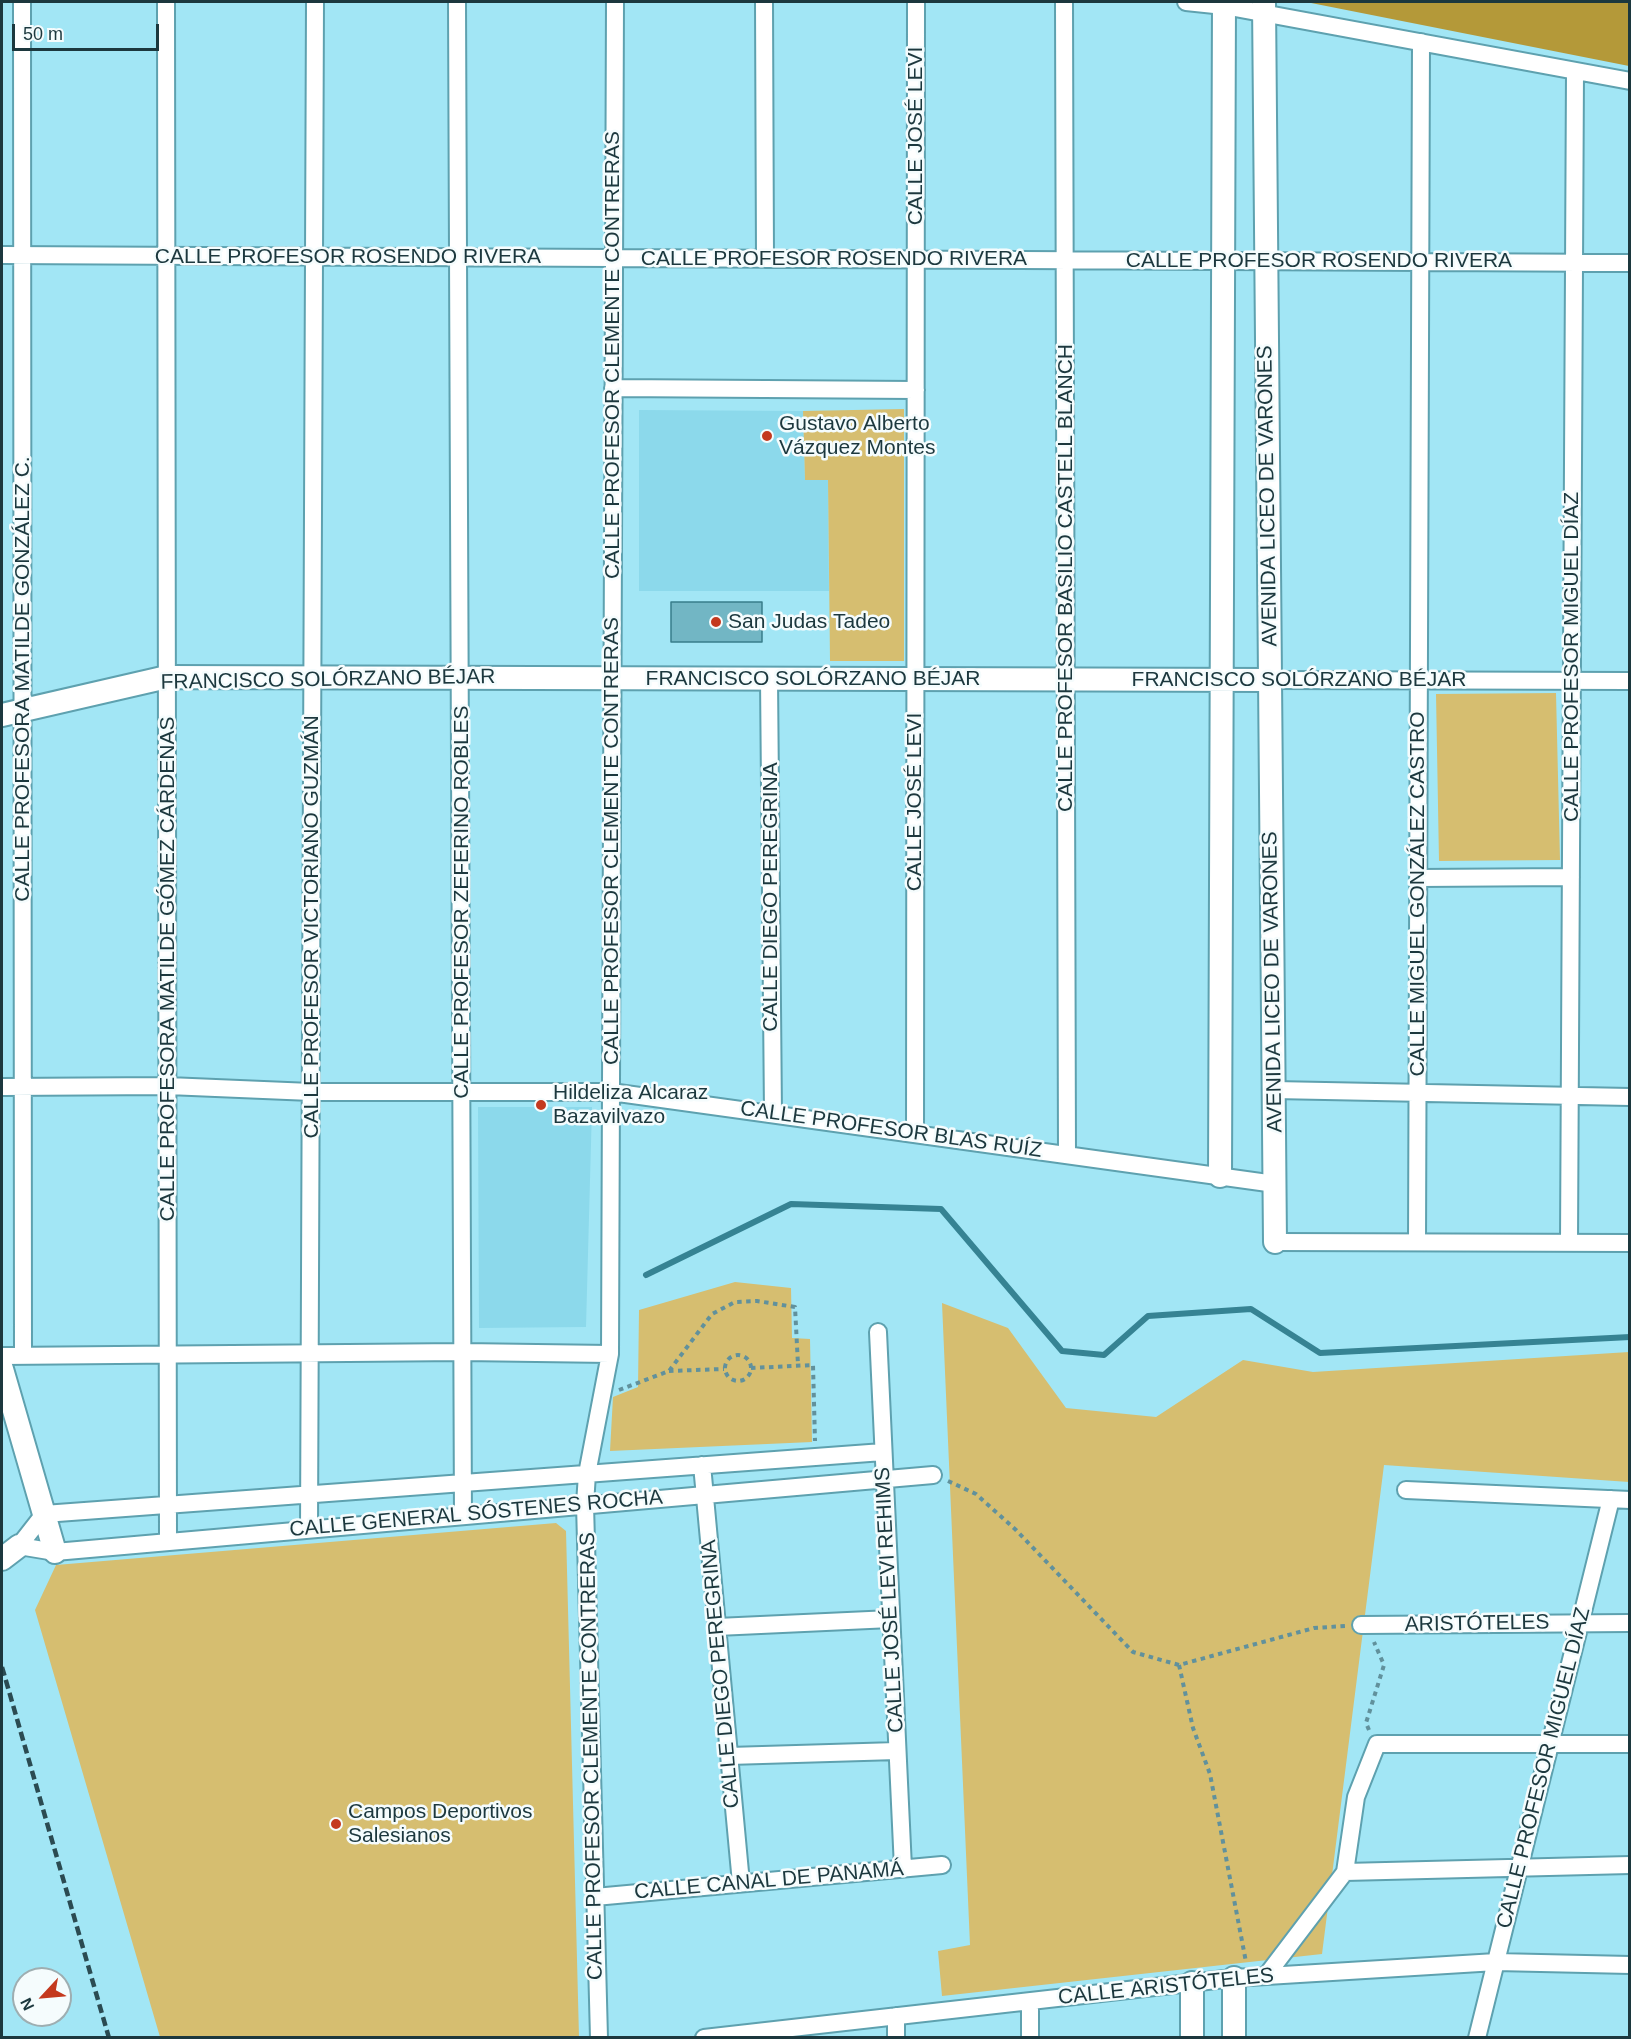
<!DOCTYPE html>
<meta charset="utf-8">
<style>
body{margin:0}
#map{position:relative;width:1631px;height:2039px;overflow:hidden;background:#a2e6f5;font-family:Helvetica,sans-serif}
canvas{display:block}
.frame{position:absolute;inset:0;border:3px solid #1c383e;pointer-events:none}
.north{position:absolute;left:12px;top:1967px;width:60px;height:60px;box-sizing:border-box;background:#f5fcfd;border:2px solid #9eaeb1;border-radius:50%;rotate:244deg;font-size:16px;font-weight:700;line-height:24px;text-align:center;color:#1c383e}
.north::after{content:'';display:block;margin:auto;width:21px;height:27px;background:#c4391e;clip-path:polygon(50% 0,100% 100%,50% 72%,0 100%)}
.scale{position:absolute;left:12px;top:24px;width:147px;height:27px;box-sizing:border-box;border:3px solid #1c383e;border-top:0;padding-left:8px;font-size:18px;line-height:21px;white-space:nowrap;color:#1c383e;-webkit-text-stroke:4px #f5fcfd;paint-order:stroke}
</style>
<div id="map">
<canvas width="1631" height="2039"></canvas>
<div class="frame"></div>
<div class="north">N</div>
<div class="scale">50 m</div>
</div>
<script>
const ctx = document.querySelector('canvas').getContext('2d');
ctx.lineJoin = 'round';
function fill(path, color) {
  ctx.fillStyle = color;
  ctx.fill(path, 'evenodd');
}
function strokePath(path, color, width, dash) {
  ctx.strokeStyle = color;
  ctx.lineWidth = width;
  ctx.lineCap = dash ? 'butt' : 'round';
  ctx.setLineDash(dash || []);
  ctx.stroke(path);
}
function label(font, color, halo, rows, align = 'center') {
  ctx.font = font + ' Helvetica,sans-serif';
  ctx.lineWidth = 5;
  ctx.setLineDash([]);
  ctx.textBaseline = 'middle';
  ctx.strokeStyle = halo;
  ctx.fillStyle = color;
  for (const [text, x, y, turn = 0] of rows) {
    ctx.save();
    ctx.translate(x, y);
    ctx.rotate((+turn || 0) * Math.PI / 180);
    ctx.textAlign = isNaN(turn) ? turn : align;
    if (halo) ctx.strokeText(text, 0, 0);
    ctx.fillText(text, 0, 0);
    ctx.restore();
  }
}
fill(new Path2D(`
 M639,410l164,1 2,69h23l1,111h-190z
 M478,1107h114l-6,220 -107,1z`), '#8cd9eb');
fill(new Path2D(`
 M904,409v252h-74l-2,-181h-23l-2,-69z
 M1556,693l4,167 -121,1 -3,-167z
 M735,1282l56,6 1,50 18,1 2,103 -202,9 3,-54 25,-10 1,-77z
 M942,1303l66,25 58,80 90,9 87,-57 70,12 316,-20v130l-245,-17 -62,489 -380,42 -4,-45 32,-6z
 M556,1523l10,8 13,506h-419l-125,-427 21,-45z`), '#d6be70');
fill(new Path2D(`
 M1306,2h323v64z`), '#b49939');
strokePath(new Path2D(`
 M646,1275l145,-71 150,5 121,142 42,4 44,-39 103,-7 69,44 310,-16`), '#368393', 6);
const building = new Path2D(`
 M671,602h91v40h-91z`);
fill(building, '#72b6c4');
strokePath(building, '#397d8b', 1.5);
const street = new Path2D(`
 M22,2l1,1354
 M166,2l2,1539
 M457,2l6,1513
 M764,2l1,257
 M1064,2l3,1153
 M1186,2l38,4 406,75
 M2,255l1628,8
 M613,388l303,2
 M769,679l4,435
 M1270,680l360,1
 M1418,878l153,-1
 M2,1087l166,-1 143,6h300l664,92
 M1274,1090l356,7
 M915,1134l1,-1132
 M1275,1242l355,1
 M1417,1242l4,-1200
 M1569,1242l6,-1170
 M878,1332l25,536
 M2,1356l461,-4 147,2
 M883,1452l-839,62 -25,32 36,6 878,-77
 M702,1465l39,418
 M1406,1490l224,10
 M309,1529l6,-1527
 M1361,1625l269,-2
 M717,1627l174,-8
 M729,1756l168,-5
 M1345,1872l285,-7
 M595,1897l347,-32
 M1266,1976l79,-104 11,-75 21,-53h253
 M599,2038l-14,-534 2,-30 23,-120 5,-1352
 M704,2038l530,-60 262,-16 134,3
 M896,2038v-22
 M1030,2038v-37
 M1477,2038l134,-539`);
const secondary = new Path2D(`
 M1264,2l11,1240
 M2,715l165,-38 1103,3
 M1220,1176l4,-1174
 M2,1369l53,183
 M2,1559l17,-13
 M1192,2038v-55
 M1234,2038v-60`);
strokePath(street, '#5ea1af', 20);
strokePath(secondary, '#5ea1af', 26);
strokePath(new Path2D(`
 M725 1368a13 13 0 1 1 26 0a13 13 0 1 1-26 0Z
 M751,1368l62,-3 2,76
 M669,1371l55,-2
 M619,1390l50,-19 43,-57 23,-12 22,-1 38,6 3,58
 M948,1481l28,13 40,36 117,122 46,13 135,-37 31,-2
 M1179,1665l14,63 17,46 36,188
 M1369,1730l-3,-7 18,-58 -10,-23`), '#61919c', 4, [4.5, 4.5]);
strokePath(street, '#fff', 16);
strokePath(secondary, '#fff', 22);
strokePath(new Path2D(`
 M2,1667l107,371`), '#2b4b52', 4.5, [9, 4.5]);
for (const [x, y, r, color] of [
 [767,436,6,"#c4391e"],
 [716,622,6,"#c4391e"],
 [541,1105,6,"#c4391e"],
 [336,1824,6,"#c4391e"]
]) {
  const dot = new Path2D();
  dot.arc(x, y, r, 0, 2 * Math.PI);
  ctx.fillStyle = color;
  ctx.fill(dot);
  strokePath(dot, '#f5fcfd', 2);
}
label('21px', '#1c383e', '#f5fcfd', [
 ["CALLE JOSÉ LEVI",916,136,-90],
 ["CALLE PROFESOR ROSENDO RIVERA",348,257],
 ["CALLE PROFESOR ROSENDO RIVERA",834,259],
 ["CALLE PROFESOR ROSENDO RIVERA",1319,261],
 ["CALLE PROFESOR CLEMENTE CONTRERAS",613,355,-90],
 ["AVENIDA LICEO DE VARONES",1268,496,-91],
 ["CALLE PROFESOR BASILIO CASTELL BLANCH",1066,578,-90],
 ["CALLE PROFESOR MIGUEL DÍAZ",1572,657,-90],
 ["CALLE PROFESORA MATILDE GONZÁLEZ C.",23,679,-90],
 ["FRANCISCO SOLÓRZANO BÉJAR",813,679],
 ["FRANCISCO SOLÓRZANO BÉJAR",328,680,-1],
 ["FRANCISCO SOLÓRZANO BÉJAR",1299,680],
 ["CALLE JOSÉ LEVI",915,802,-90],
 ["CALLE PROFESOR CLEMENTE CONTRERAS",612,841,-90],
 ["CALLE MIGUEL GONZÁLEZ CASTRO",1418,894,-90],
 ["CALLE DIEGO PEREGRINA",771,897,-90],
 ["CALLE PROFESOR ZEFERINO ROBLES",462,902,-90],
 ["CALLE PROFESOR VICTORIANO GUZMÁN",312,927,-90],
 ["CALLE PROFESORA MATILDE GÓMEZ CÁRDENAS",168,969,-90],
 ["AVENIDA LICEO DE VARONES",1273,982,-91],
 ["CALLE PROFESOR BLAS RUÍZ",891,1130,8],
 ["CALLE GENERAL SÓSTENES ROCHA",476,1514,-5],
 ["CALLE JOSÉ LEVI REHIMS",890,1600,-93],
 ["ARISTÓTELES",1477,1624,-1],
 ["CALLE DIEGO PEREGRINA",721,1674,-95],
 ["CALLE PROFESOR CLEMENTE CONTRERAS",592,1756,-91],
 ["CALLE PROFESOR MIGUEL DÍAZ",1544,1768,-76],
 ["CALLE CANAL DE PANAMÁ",769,1881,-5],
 ["CALLE ARISTÓTELES",1166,1987,-6]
]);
label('21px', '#1c383e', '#f5fcfd', [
 ["Gustavo Alberto",779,424],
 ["Vázquez Montes",779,448],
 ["San Judas Tadeo",728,622],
 ["Hildeliza Alcaraz",553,1093],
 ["Bazavilvazo",553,1117],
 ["Campos Deportivos",348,1812],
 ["Salesianos",348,1836]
], 'left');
</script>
